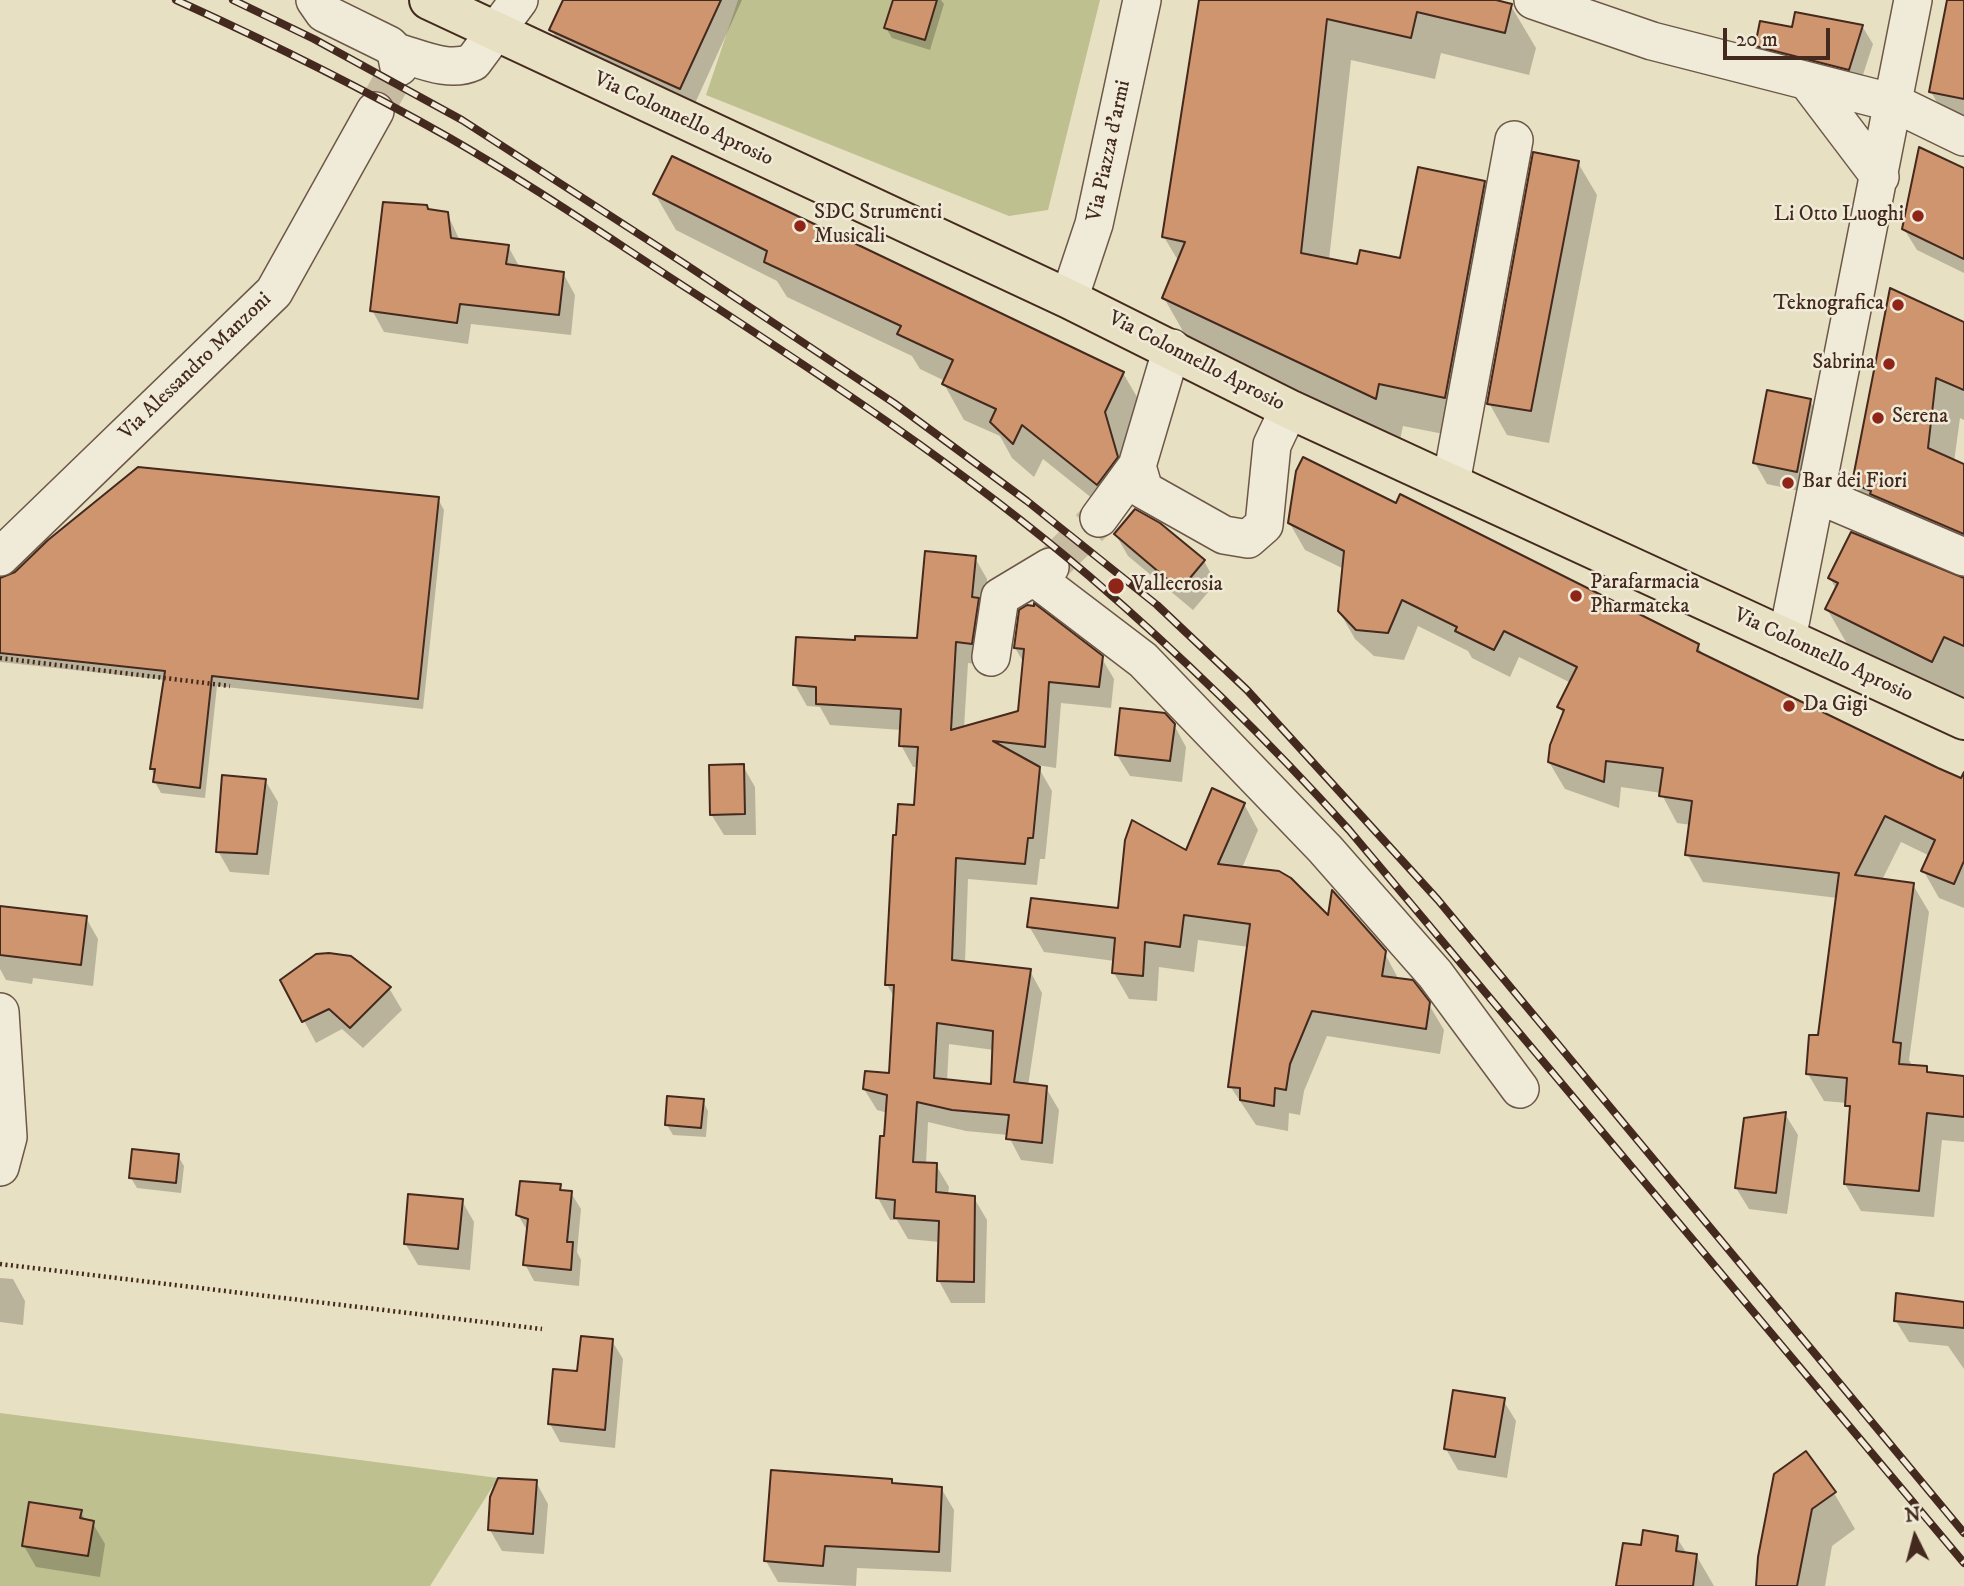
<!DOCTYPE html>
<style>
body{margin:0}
#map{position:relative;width:1964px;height:1586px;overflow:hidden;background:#e8e0c3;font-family:"IM FELL DW Pica",serif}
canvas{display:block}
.north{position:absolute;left:1880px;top:1502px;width:70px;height:70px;-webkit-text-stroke:5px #f0ebd8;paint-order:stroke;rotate:354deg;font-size:19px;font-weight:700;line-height:28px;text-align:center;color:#44291e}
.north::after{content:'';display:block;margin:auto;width:24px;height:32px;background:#44291e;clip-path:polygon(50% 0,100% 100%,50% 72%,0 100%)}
.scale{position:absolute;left:1723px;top:28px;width:107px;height:32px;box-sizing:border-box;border:4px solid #44291e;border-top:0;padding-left:9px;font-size:21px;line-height:24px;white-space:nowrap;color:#44291e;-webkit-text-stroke:5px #f0ebd8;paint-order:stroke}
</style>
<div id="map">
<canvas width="1964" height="1586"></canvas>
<div class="north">N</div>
<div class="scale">20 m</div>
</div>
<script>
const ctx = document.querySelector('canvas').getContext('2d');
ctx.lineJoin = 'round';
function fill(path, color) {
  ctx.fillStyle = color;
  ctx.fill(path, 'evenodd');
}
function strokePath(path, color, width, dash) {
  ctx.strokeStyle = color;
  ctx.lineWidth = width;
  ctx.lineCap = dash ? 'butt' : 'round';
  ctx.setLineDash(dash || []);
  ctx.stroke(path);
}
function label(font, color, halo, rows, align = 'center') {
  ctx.font = font + ' "IM FELL DW Pica",serif';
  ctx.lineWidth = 5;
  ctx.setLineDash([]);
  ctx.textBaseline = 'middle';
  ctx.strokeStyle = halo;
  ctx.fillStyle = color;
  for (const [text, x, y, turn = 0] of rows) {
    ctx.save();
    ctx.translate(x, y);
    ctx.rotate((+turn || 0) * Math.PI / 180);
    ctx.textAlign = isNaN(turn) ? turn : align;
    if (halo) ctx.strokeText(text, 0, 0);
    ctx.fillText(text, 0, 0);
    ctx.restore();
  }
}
fill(new Path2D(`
 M738,0h362l-52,210 -39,6 -303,-121z
 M0,1413l498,65 -68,108h-430z`), '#bec08f');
fill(new Path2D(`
 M565,0h177l-50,110 -128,-59 -13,-22z
 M895,0h46l3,4 -14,46 -38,-12 -6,-10z
 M1200,0h289l22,6 25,42 -7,27 -88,-22 -6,26 -84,-19 -22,200 29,6 43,-6 83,-78 24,42 -39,215 -66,-13 -3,14 -212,-100 -24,-42 15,-36 -15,-25z
 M1948,0h16v148l-33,-56z
 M1862,26l11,18 -14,43 -92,-23 -10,-19 37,-16z
 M1578,163l19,32 -48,248 -42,-8 -18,-32z
 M1964,170v103l-47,-23 -13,-21z
 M655,194l468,179 21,36 -26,110 -75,-60 -9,18 -22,-19 -12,-22 -36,-16 -20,-36 1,-3 -25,-12 -8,-13 -125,-59 -10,-16 -101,-51z
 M447,213l13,28 48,5 12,22 43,5 12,22 -4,40 -100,-11 -3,20 -84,-12 -12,-22z
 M1964,324v96l-4,-2 -6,44 10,4v99l-86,-40 -24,-43z
 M1810,401l13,21 -14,71 -42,-9 -12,-21z
 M438,499l6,11 -21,199 -206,-23 -12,112 -44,-5 -6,-11 -3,-13 14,-89 -166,-18v-81z
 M1397,506l300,139 7,11 260,125v127l-25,-10 -16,-28 7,-14 -29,-14 -19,38 31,5 16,27 -20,148 4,7 13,1 3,6 35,3v65l-22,-2 -8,77 -73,-6 -16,-27 6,-70 -4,-11 -23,-2 -16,-27 11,-37 19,-139 -135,-16 -16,-28 4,-29 -14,-2 -16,-30 -40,-6 -2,21 -54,-19 -16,-27 15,-47 -5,-8 12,-24 -52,-26 -9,20 -38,-19 -4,-7 -50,-25 -14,34 -30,-4 -19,-17 -16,-28 5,-42 -39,-19 -16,-28z
 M1116,535l88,26 12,22 -23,27 -65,-54z
 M975,558l12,21 -4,86 -15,-2 -4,65 56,-16 4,-49 -9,-15 86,9 13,22 -3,29 -50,-5 -5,65 -19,-3 15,26 -7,68h-5l-3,26 -69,-6 -3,84 65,8 12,22 -14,93 18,2 13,22 -6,54 -32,-4 -13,-25 -42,-4 -38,-9 -2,42 10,1 13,22 -1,8 26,3 13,22 -2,83h-34l-12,-22 1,-39 -32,-3 -11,-19h-7l-12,-22 10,-85 -11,-3 -13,-21 26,-14 5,-77 -8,-13 29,-178 2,-40h-5l-12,-22 1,-15 -72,-5 -10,-18 -13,-1 -12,-21 61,-43 63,-2zM949,1044l45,6 -1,35 -46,-4z
 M1830,578l134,1v141l-103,-52 -34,-59 9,-20z
 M1174,725l12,22 -4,35 -52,-6 -13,-21z
 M743,766l12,21 1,48h-32l-13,-21z
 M265,780l13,22 -9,73 -39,-3 -12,-21z
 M1244,804l14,26 -16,38 142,84 15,28 29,23 16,27 -4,24 -113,-18 -23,55 -4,24 -11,-2 -1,18 -32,-6 -26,-39 19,-139 -51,-7 -4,32 -35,-5 -2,34 -28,-2 -15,-26 1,-12 -71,-9 -15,-26 91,-16z
 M0,907l86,11 12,21 -5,47 -60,-8 -1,6 -26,-4 -6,-11z
 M282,980l107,8 13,22 -39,38 -21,-19 -26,14z
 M703,1101l5,10 -2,26 -33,-2 -6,-10z
 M1785,1114l13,21 -11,79 -38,-5 -13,-21z
 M178,1156l6,10 -3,27 -44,-5 -6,-10z
 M560,1185l3,7 8,1 10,16 -4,43 4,8 -2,26 -45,-5 -9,-17 3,-32 -10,-17z
 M462,1201l12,21 -4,48 -52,-5 -13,-22z
 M0,1278l13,1 12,22 -2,24 -23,-3z
 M1964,1304v65l-16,-23 -39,-4 -13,-21z
 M612,1341l11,18 -8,89 -55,-6 -10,-18z
 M1503,1400l13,21 -9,57 -49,-8 -12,-21z
 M1776,1475l58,18 21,36 -23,17 -7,40h-67z
 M891,1481l3,4 47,3 13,22 -3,62 -94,-4 -1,18 -78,-4 -12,-21z
 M536,1482l12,22 -4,50 -42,-3 -12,-21z
 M80,1511l6,10 6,1 13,22 -5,33 -64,-10 -12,-21z
 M1677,1538l10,16 9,1 18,31h-96l24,-39z`), '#0003');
const building = new Path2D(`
 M563,0h158l-41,89 -131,-59z
 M893,0h44l-12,40 -41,-12z
 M1199,0h297l16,4 -7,29 -88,-21 -6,26 -84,-19 -26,234 56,11 3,-14 40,8 18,-91 67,14 -40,217 -66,-14 -3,15 -214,-101 23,-56 -23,-5z
 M1947,0h17v99l-35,-7z
 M1795,12l68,13 -14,45 -94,-24 5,-25 32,6z
 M1919,147l45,21v91l-62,-30z
 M1533,152l46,9 -48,250 -44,-7z
 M672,156l452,216 -19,40 13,45 -21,28 -75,-60 -9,19 -23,-22 6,-13 -54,-25 11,-24 -56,-26 4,-8 -137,-64 3,-11 -114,-57z
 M383,202l44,3 1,4 20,3 3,26 58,7 -3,19 58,8 -5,43 -99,-11 -3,19 -87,-12z
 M1890,288l74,34v68l-28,-12 -8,70 36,16v70l-94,-40 1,-3 -19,-8z
 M1767,390l44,9 -14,73 -44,-9z
 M1303,457l93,46 4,-9 299,150 -2,7 241,117 23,10 3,-6v89l-10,23 -33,-13 14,-31 -50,-24 -30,59 59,8 -21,159 8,1 -2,21 28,2v6l37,4v41l-37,-4 -8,78 -75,-7 6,-78h-5l2,-28 -41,-4 3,-39h9l21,-162 -154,-18 7,-54 -33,-5 4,-28 -57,-7 -2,21 -56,-20 2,-17 14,-35 -7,-3 20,-40 -73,-36 -10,19 -39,-19 2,-4 -55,-27 -14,33 -32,-3 -18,-19 6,-60 -56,-28 8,-52z
 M138,467l301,30 -21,202 -206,-23 -12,112 -47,-6 2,-13h-5l15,-98 -165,-18v-75l15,-6 33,-32z
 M1135,509l25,14 45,37 -25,30 -66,-56z
 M1851,532l113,46v68l-20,-9 -12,25 -107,-53 13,-26 -10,-5z
 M925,551l51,5 -4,41 7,1 -7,46 -16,-2 -5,88 67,-19 6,-62 -10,-1 5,-38 8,-5 7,1v-3l69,53 -4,31 -50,-5 -4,65 -52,-6 47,26 -7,71h-5l-3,26 -69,-6 -4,102 79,9 -17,113 33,4 -5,57 -36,-4 3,-24 -57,-5 -35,-8 -4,60 24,1 -1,29 39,4 -1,86 -37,-1 2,-60 -45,-3 1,-18 -19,-2 4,-62h4l3,-41 -24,-6 2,-18 24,2 5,-88h-9l8,-150h3l2,-31 16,1 4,-58 -19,-1 2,-37 -85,-5v-17l-23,-2 3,-48 59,3v-4l62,2zM937,1023l56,8 -2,53 -57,-6z
 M1120,708l45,5 10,11 -5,37 -55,-6z
 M744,764l1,50 -35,1 -1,-50z
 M222,775l44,4 -9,75 -41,-2z
 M1212,788l33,15 -27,61 61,7 12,7 37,37 4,-25 54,61 -4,25 31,4 17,22 -4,27 -114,-18 -22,53 -4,26 -11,-2 -1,18 -34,-6v-12l-12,-1 22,-163 -66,-9 -4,32 -35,-5 -2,34 -31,-3 3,-35 -88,-11 4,-29 87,10 7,-68 7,-20 54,30z
 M0,906l87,10 -6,49 -81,-10z
 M329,953l22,3 40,31 -41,41 -21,-19 -27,13 -22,-42 36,-26z
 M667,1096l37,3 -3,29 -36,-3z
 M1786,1112l-10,81 -41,-5 9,-70z
 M132,1149l47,5 -3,29 -47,-5z
 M520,1181l41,3 -1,6 12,1 -5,51h6l-2,28 -48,-5 5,-46 -12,-4z
 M408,1194l55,5 -5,50 -54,-5z
 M1896,1293l68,9v26l-70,-7z
 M581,1336l32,3 -8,91 -57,-6 5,-55 24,2z
 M1453,1390l52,8 -10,59 -51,-8z
 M1806,1451l30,41 -24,17 -15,77h-41l2,-29 16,-83z
 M771,1470l121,9v4l50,4 -3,65 -114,-6 -2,20 -59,-5z
 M498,1478l39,2 -4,54 -45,-4 2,-33z
 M29,1502l53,8 -2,8 14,3 -6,35 -66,-10z
 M1643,1530l35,6 -2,15 21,3 -4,32h-77l7,-43 18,2z`);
fill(building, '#cf956f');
strokePath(building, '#44291e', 2);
strokePath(new Path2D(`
 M375,111l24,-44
 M1050,567l49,-49`), '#c7bba2', 37, [37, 18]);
const minor = new Path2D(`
 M315,0l9,13 65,32 7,7 3,15
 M1533,0l119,41 242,62 70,34
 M396,52c25,7 53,21 77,10l46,-62
 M1808,82l72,95
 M1069,299l25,-75 48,-224
 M1172,348l-35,118 7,24 80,45 24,4 16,-14 8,-80 17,-36
 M1451,483l63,-343
 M1816,494l148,63
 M1099,518l38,-52
 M0,557l274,-265 101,-181
 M1034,577l109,83 182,189 110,125 85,115
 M1787,639l126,-639
 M991,657l9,-60 50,-30
 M0,1012l8,125 -8,30`);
const major = new Path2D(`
 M429,0l640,299 220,110 675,311`);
strokePath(minor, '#6d5747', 40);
strokePath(major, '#44291e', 42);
strokePath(new Path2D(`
 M0,658l230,28
 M0,1264l542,65`), '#44291e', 4.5, [2, 3.5]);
strokePath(minor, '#f0ebd8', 37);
strokePath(major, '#e8e0c3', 38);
const rail = new Path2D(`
 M176,0c93,42 184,87 272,137 82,47 161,101 240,152 137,89 276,180 401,287 92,79 179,164 260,254l615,733
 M233,0l81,39 148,81 223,144 209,139 133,98 130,104 90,85 191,210 526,633`);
strokePath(rail, '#44291e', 8);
strokePath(rail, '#f0ebd8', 5, [16]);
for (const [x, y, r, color] of [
 [1918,216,7,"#8f2418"],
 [800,226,7,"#8f2418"],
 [1898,305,7,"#8f2418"],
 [1889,364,7,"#8f2418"],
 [1878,418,7,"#8f2418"],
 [1788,483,7,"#8f2418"],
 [1116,586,9,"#8f2418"],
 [1576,596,7,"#8f2418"],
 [1789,706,7,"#8f2418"]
]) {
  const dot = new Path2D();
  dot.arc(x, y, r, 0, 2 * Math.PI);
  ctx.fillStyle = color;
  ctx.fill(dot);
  strokePath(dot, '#f0ebd8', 2.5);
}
label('21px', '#44291e', '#f0ebd8', [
 ["Via Colonnello Aprosio",683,120,25],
 ["Via Piazza d'armi",1110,151,-78],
 ["Via Colonnello Aprosio",1196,362,27],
 ["Via Alessandro Manzoni",196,367,-44],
 ["Via Colonnello Aprosio",1823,656,25]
]);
label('21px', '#44291e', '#f0ebd8', [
 ["SDC Strumenti",814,214],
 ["Musicali",814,238],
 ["Li Otto Luoghi",1904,216,"right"],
 ["Teknografica",1884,305,"right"],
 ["Sabrina",1875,364,"right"],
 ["Serena",1892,418],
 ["Bar dei Fiori",1802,483],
 ["Parafarmacia",1590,584],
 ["Pharmateka",1590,608],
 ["Vallecrosia",1132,586],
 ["Da Gigi",1803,706]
], 'left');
</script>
